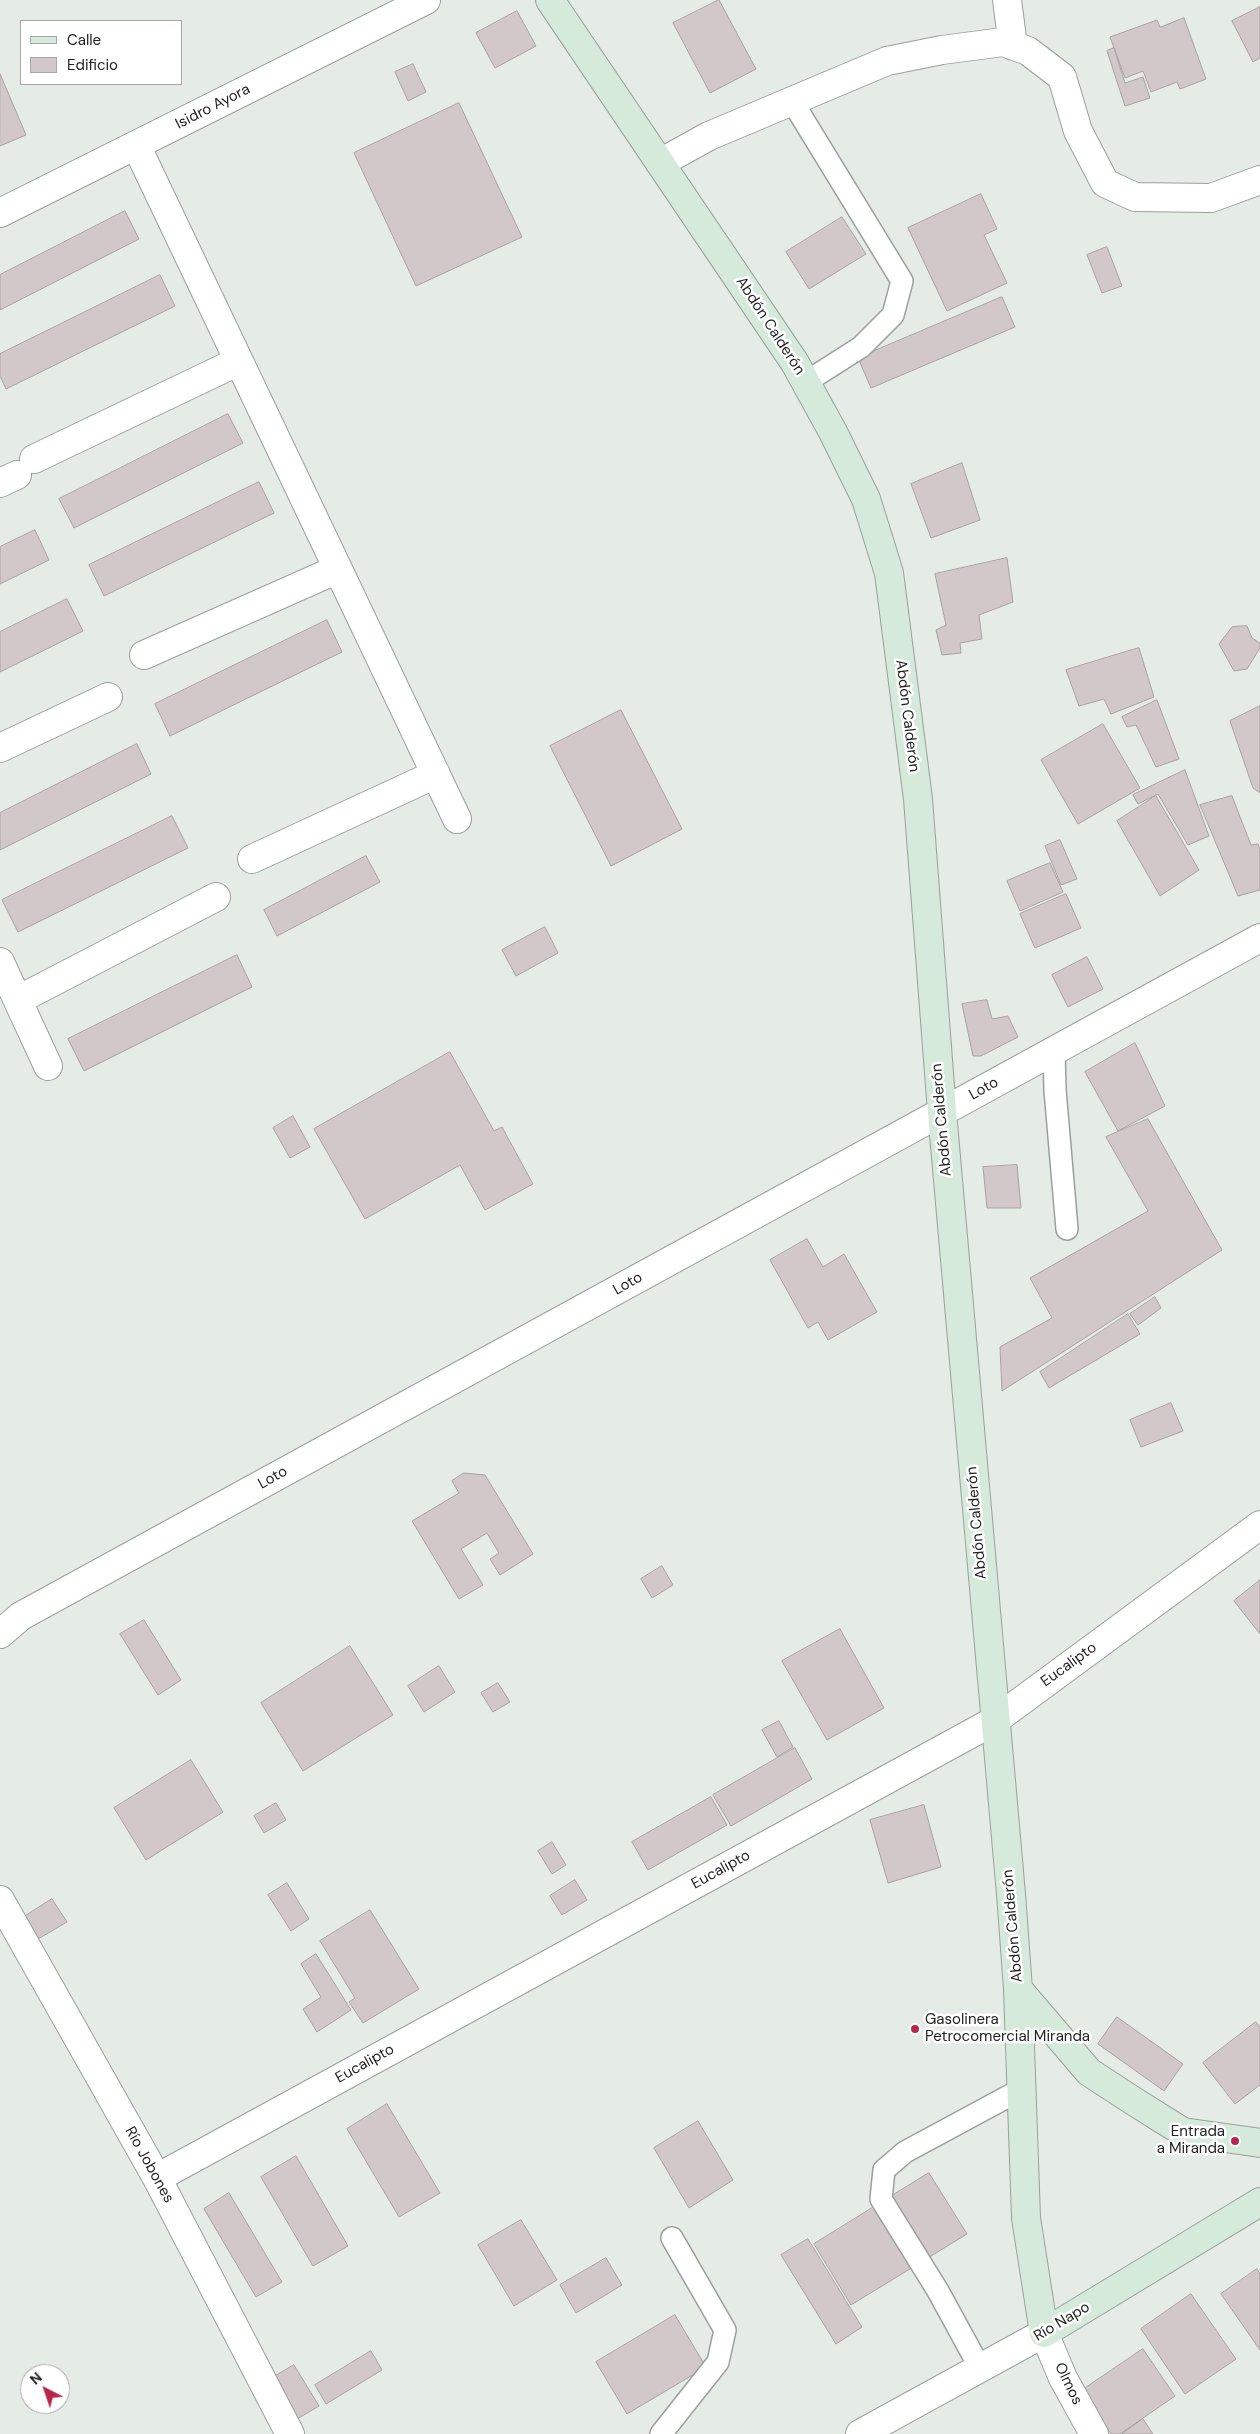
<!DOCTYPE html>
<meta charset="utf-8">
<style>
body{margin:0}
#map{position:relative;width:1260px;height:2434px;overflow:hidden;background:#e5ece6;font-family:"DM Sans",sans-serif}
canvas{display:block}
.legend{position:absolute;left:20px;top:20px;width:162px;height:65px;box-sizing:border-box;background:#fff;border:1px solid #a6a7a6;margin:0;padding:6px 9px;list-style:none;font-size:15px;color:#212321}
.legend li{display:flex;align-items:center;gap:10px;height:25px}
.legend b{width:25px;border:1px solid #a6a7a6}
.north{position:absolute;left:20px;top:2364px;width:50px;height:50px;box-sizing:border-box;background:#fff;border:1px solid #a6a7a6;border-radius:50%;rotate:319deg;font-size:14px;font-weight:700;line-height:20px;text-align:center;color:#212321}
.north::after{content:'';display:block;margin:auto;width:18px;height:22px;background:#b7274c;clip-path:polygon(50% 0,100% 100%,50% 72%,0 100%)}
</style>
<div id="map">
<canvas width="1260" height="2434"></canvas>
<ul class="legend">
<li><b style="height:6px;background:#d5eada"></b>Calle</li>
<li><b style="height:14px;background:#d3c8c9"></b>Edificio</li>
</ul>
<div class="north">N</div>
</div>
<script>
const ctx = document.querySelector('canvas').getContext('2d');
ctx.lineJoin = 'round';
function fill(path, color) {
  ctx.fillStyle = color;
  ctx.fill(path, 'evenodd');
}
function strokePath(path, color, width, dash) {
  ctx.strokeStyle = color;
  ctx.lineWidth = width;
  ctx.lineCap = dash ? 'butt' : 'round';
  ctx.setLineDash(dash || []);
  ctx.stroke(path);
}
function label(font, color, halo, rows, align = 'center') {
  ctx.font = font + ' "DM Sans",sans-serif';
  ctx.lineWidth = 5;
  ctx.setLineDash([]);
  ctx.textBaseline = 'middle';
  ctx.strokeStyle = halo;
  ctx.fillStyle = color;
  for (const [text, x, y, turn = 0] of rows) {
    ctx.save();
    ctx.translate(x, y);
    ctx.rotate((+turn || 0) * Math.PI / 180);
    ctx.textAlign = isNaN(turn) ? turn : align;
    if (halo) ctx.strokeText(text, 0, 0);
    ctx.fillText(text, 0, 0);
    ctx.restore();
  }
}
const building = new Path2D(`
 M719,0l37,69 -46,24 -37,-70z
 M1260,7v51l-7,4 -21,-41z
 M517,11l19,35 -41,22 -19,-35z
 M1184,18l22,61 -26,10 -3,-7 -26,10 -8,-21 -18,7 -15,-41 47,-17 3,7z
 M1114,48l11,35 18,-6 7,21 -25,8 -18,-55z
 M413,64l13,28 -18,9 -13,-29z
 M0,74l26,61 -26,11z
 M459,103l63,134 -106,49 -62,-133z
 M981,194l16,35 -13,6 23,48 -60,28 -39,-83z
 M125,211l14,28 -139,71v-35z
 M842,217l24,37 -57,35 -23,-37z
 M1107,247l15,39 -20,7 -15,-38z
 M160,275l15,31 -169,83 -6,-13v-22z
 M1002,297l13,30 -144,61 -13,-30z
 M228,414l15,29 -169,85 -15,-29z
 M962,463l18,57 -49,18 -20,-54z
 M259,482l15,31 -170,83 -15,-31z
 M35,530l14,30 -49,24v-37z
 M1007,558l6,44 -34,13 3,24 -22,4 1,10 -19,2 -6,-25 10,-5 -11,-51z
 M67,599l16,32 -83,41v-40z
 M327,620l15,32 -172,84 -15,-32z
 M1247,626l5,12 8,5v5l-13,21 -13,2 -15,-27 13,-17z
 M1139,648l15,49 -43,17 -7,-15 -25,7 -13,-36z
 M1157,700l22,59 -23,8 -20,-42 -9,2 -5,-10z
 M1260,706v87l-7,-5 -23,-67z
 M621,710l61,119 -71,37 -61,-120z
 M1103,724l37,64 -62,36 -37,-64z
 M137,744l14,30 -151,76v-37z
 M1185,770l24,66 -21,9 -30,-51 -20,10 -5,-9z
 M1156,796l43,74 -39,26 -43,-75z
 M1232,796l19,49 7,-1 2,5v41l-22,6 -38,-91z
 M172,816l16,32 -170,84 -16,-32z
 M1060,840l17,39 -16,6 -16,-39z
 M366,856l14,26 -103,54 -13,-26z
 M1050,863l13,29 -43,19 -13,-30z
 M1066,894l15,34 -46,20 -15,-34z
 M545,927l13,26 -42,23 -14,-26z
 M237,955l15,32 -168,84 -16,-32z
 M1087,957l16,32 -35,18 -16,-32z
 M987,1000l5,19 16,-3 10,21 -37,19h-8l-11,-52z
 M1135,1043l30,63 -47,25 -33,-59z
 M450,1052l44,79 8,-4 31,57 -48,26 -25,-45 -95,54 -51,-90z
 M293,1116l17,31 -20,11 -17,-30z
 M1148,1119l74,131 -220,141 -2,-44 52,-29 -22,-40 118,-67 -42,-74z
 M1017,1165l4,43h-34l-4,-41z
 M807,1239l16,28 21,-13 33,58 -49,28 -10,-18 -10,6 -38,-68z
 M1155,1297l6,11 -23,17 -8,-11z
 M1128,1314l12,20 -91,54 -9,-16z
 M1171,1403l12,28 -42,16 -11,-27z
 M464,1473l21,2 48,79 -33,21 -10,-16 9,-6 -12,-20 -26,16 22,36 -24,14 -47,-78 47,-28 -7,-12z
 M662,1566l11,19 -21,13 -11,-19z
 M1260,1580v54l-26,-33z
 M144,1620l37,60 -23,15 -38,-61z
 M840,1629l44,79 -57,32 -45,-79z
 M350,1646l43,69 -90,56 -42,-68z
 M439,1666l16,26 -31,20 -16,-26z
 M498,1683l12,19 -17,10 -12,-19z
 M779,1721l14,26 -16,10 -15,-27z
 M795,1748l17,31 -81,47 -18,-31z
 M191,1760l32,52 -77,48 -32,-52z
 M711,1797l16,28 -79,45 -16,-28z
 M276,1803l10,17 -22,13 -10,-17z
 M924,1805l17,62 -53,16 -18,-63z
 M552,1842l14,23 -14,9 -14,-23z
 M575,1880l12,20 -25,15 -12,-19z
 M287,1883l22,36 -18,12 -23,-36z
 M52,1899l15,23 -29,17 -14,-22z
 M370,1910l49,79 -56,34 -14,-21 6,-4 -35,-57z
 M316,1954l35,56 -34,22 -14,-23 18,-12 -20,-33z
 M1117,2017l66,47 -19,27 -66,-47z
 M1256,2022l4,5v58l-25,19 -32,-41z
 M387,2104l53,89 -41,24 -52,-88z
 M698,2121l35,59 -44,28 -35,-60z
 M296,2156l52,90 -35,20 -52,-89z
 M929,2173l38,61 -116,71 -37,-61z
 M229,2193l53,89 -26,15 -52,-88z
 M521,2220l36,60 -43,26 -36,-61z
 M808,2239l54,88 -26,17 -55,-89z
 M606,2258l16,27 -46,28 -16,-28z
 M1257,2269l3,5v76l-39,-56z
 M1191,2294l45,65 -51,35 -44,-65z
 M675,2315l31,52 -79,47 -31,-52z
 M1143,2349l32,47 -55,38h-9l-30,-43z
 M371,2351l11,19 -56,34 -11,-19z
 M294,2365l25,41 -27,16 -25,-41z
 M1143,2419l10,15h-31z`);
fill(building, '#d3c8c9');
strokePath(building, '#aaa0a1', 1);
const lane = new Path2D(`
 M792,101l110,180 -9,34 -32,32 -55,35
 M1054,1051l1,39 12,139
 M980,2368l-42,-77 -57,-92 3,-29 21,-18 115,-62
 M661,2434l57,-72 7,-32 -53,-92`);
const street = new Path2D(`
 M1007,0l6,46
 M136,145l321,674
 M660,163l49,-27 178,-75 55,-11 61,-8 25,9 34,26 16,54 27,52 30,14 76,1 49,-18
 M0,213l426,-213
 M34,459l205,-98
 M0,483l17,-8
 M144,655l194,-86
 M0,748l108,-51
 M252,859l184,-85
 M0,962l48,104
 M18,1000l198,-103
 M0,1634l21,-18 1239,-678
 M0,1900l157,278 133,256
 M157,2178l837,-457 266,-196
 M860,2434l184,-101 19,45 31,56`);
const secondary = new Path2D(`
 M550,0l245,363 38,69 33,67 23,74 29,226 24,313 69,782 7,95 8,229 18,115 216,-131
 M1018,1989l71,83 46,30 48,30 77,11`);
strokePath(lane, '#99a09a', 24);
strokePath(street, '#99a09a', 30);
strokePath(secondary, '#99a09a', 30);
strokePath(lane, '#fff', 21);
strokePath(street, '#fff', 28);
strokePath(secondary, '#d5eada', 28);
for (const [x, y, r, color] of [
 [915,2029,5,"#b7274c"],
 [1235,2141,5,"#b7274c"]
]) {
  const dot = new Path2D();
  dot.arc(x, y, r, 0, 2 * Math.PI);
  ctx.fillStyle = color;
  ctx.fill(dot);
  strokePath(dot, '#fff', 2);
}
label('15px', '#212321', '#fff', [
 ["Isidro Ayora",213,107,-27],
 ["Abdón Calderón",770,326,57],
 ["Abdón Calderón",907,716,83],
 ["Loto",984,1089,-29],
 ["Abdón Calderón",942,1120,-95],
 ["Loto",628,1284,-29],
 ["Loto",273,1478,-29],
 ["Abdón Calderón",977,1523,-95],
 ["Eucalipto",1069,1665,-36],
 ["Eucalipto",721,1870,-29],
 ["Abdón Calderón",1013,1926,-95],
 ["Eucalipto",365,2064,-29],
 ["Río Jobones",149,2165,61],
 ["Río Napo",1062,2322,-31],
 ["Olmos",1068,2384,64]
]);
label('15px', '#212321', '#fff', [
 ["Gasolinera",925,2020],
 ["Petrocomercial Miranda",925,2037],
 ["Entrada",1225,2132,"right"],
 ["a Miranda",1225,2149,"right"]
], 'left');
</script>
